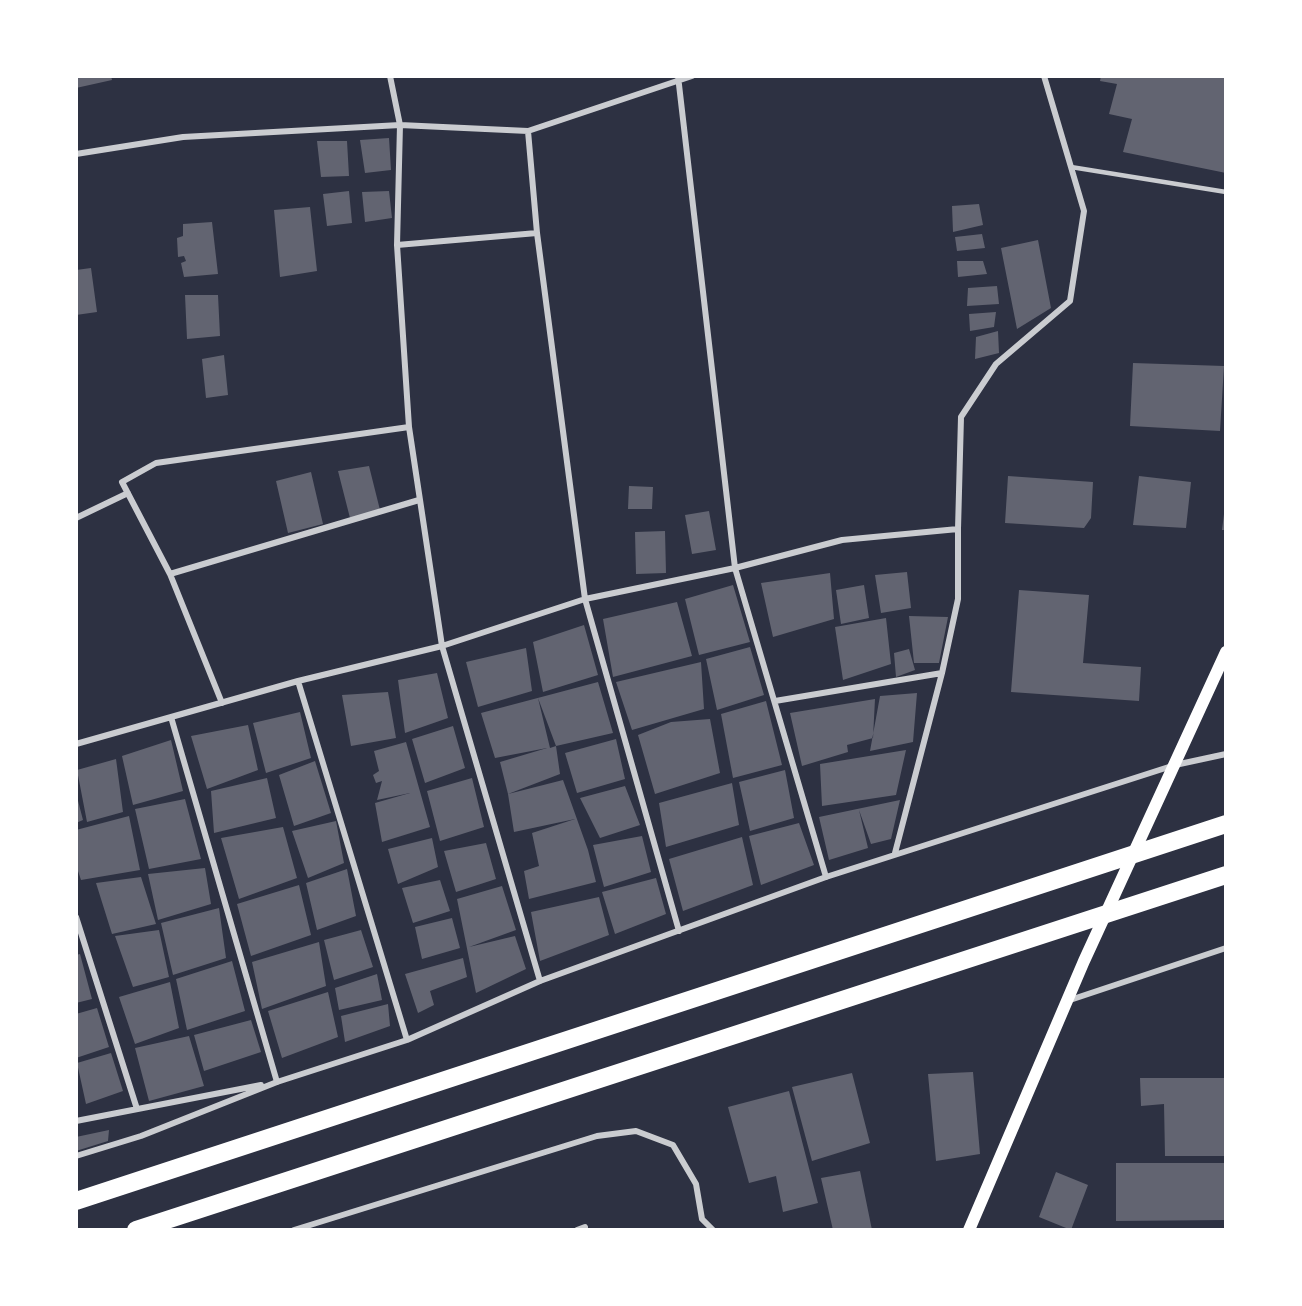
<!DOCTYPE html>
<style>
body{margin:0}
#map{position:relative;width:1302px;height:1306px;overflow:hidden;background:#2d3142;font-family:"Noto Serif",serif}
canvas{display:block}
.frame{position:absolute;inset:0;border:78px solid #fff;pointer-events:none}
</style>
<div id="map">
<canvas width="1302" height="1306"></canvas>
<div class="frame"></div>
</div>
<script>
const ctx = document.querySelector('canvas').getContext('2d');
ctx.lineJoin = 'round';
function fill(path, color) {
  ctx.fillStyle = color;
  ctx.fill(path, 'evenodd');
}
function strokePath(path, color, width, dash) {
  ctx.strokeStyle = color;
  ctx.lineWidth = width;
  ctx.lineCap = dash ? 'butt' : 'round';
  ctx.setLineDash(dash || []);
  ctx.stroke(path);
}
fill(new Path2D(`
 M76,76h35l1,4 -36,8z
 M1101,76h125v97l-103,-21 9,-33 -23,-5 8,-30 -17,-3z
 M389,138l2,32 -26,3 -5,-33z
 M317,141h30l2,35 -28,1z
 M349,191l3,32 -25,3 -4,-32z
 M389,191l3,27 -27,4 -3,-30z
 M979,204l4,21 -30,7 -1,-26z
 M310,207l7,64 -37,6 -6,-67z
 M212,222l6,52 -34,3 -3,-14 5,-2 -2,-5 -6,1 -1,-19 6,-2v-12z
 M982,234l3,14 -28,3 -2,-14z
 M1038,240l13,68 -34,21 -16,-81z
 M957,261h26l4,13 -29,3z
 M91,268l6,44 -21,3v-45z
 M997,286l2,18 -32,2 1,-18z
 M185,295h33l2,41 -33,3z
 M996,312l-2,15 -24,4 -1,-17z
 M998,331l1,22 -24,6 1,-22z
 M224,355l4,40 -22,3 -4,-39z
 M1133,363l91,3 -4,65 -90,-5z
 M369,466l11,44 -30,8 -12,-47z
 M311,472l12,52 -35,9 -12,-52z
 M1008,476l85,6 -2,36 -7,10 -79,-5z
 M1139,476l52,6 -5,46 -53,-3z
 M629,486l24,1 -1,22h-24z
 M709,511l7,39 -24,4 -7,-39z
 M1224,514h2v16h-4z
 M665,531l1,42 -30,1 -1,-42z
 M907,572l4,36 -30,5 -6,-38z
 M830,573l4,46 -61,18 -12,-54z
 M733,585l17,57 -51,13 -14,-56z
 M864,585l5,33 -28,6 -5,-34z
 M1019,590l70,5 -6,68 58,4 -2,34 -128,-9z
 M677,602l15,54 -79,21 -10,-58z
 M909,616l39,1 -9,46h-25z
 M886,618l5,46 -48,16 -8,-53z
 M584,625l14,50 -55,17 -10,-50z
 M750,647l14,48 -47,15 -11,-51z
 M526,648l6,43 -54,16 -12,-45z
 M909,649l6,21 -19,7 -2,-24z
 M701,662l3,47 -72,21 -16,-48z
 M437,673l11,45 -43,15 -7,-53z
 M598,682l15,51 -57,13 4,28 -52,20 -8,-32 47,-14 -52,10 -14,-45zM538,698l18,48 -6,2z
 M388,692l8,46 -45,8 -9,-51z
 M917,693l-4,49 -43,9 10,-55z
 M875,699l-2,39 -26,7 1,7 -46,14 -12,-53z
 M766,701l16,64 -49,13 -12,-64z
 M300,712l11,46 -45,15 -13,-50z
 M710,719l10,54 -65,21 -17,-59 33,-13z
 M248,725l10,45 -51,19 -16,-53z
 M453,726l12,42 -40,15 -13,-44z
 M616,739l9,40 -48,14 -12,-40z
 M171,740l12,51 -50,14 -11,-49z
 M406,742l24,85 -48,15 -7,-39 35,-10 -33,7 5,-19 -6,2 -3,-8 6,-4 -5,-20z
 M906,750l-10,45 -74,11 -2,-42z
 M116,759l7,53 -36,10 -10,-52z
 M315,761l16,52 -37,13 -15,-51z
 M785,770l9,48 -44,13 -11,-49z
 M267,778l9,40 -62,15 -3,-42z
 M472,778l12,49 -44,14 -13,-50z
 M563,780l25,70 8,32 -67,17 -5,-28 15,-5 -7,-33 43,-14 -61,13 -6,-38z
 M732,783l7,42 -73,22 -7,-44z
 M625,786l15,39 -40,13 -20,-40z
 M76,793l7,27 -7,3z
 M185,799l16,60 -52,10 -14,-60z
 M900,800l-9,39 -20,5 -12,-34 9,38 -39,12 -10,-43z
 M129,816l11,54 -59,10 -5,-15v-35z
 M336,821l8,42 -36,15 -16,-47z
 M799,823l15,42 -53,20 -12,-49z
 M283,827l14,51 -58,21 -18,-61z
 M642,836l9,36 -47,15 -11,-42z
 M742,837l11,48 -70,26 -14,-52z
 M432,838l6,29 -40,17 -10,-35z
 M486,843l10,36 -40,13 -12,-41z
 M205,868l6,36 -53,16 -10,-46z
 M347,869l9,47 -39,14 -11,-47z
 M141,877l15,47 -44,10 -16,-51z
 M656,878l10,36 -51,20 -13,-42z
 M440,880l10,31 -37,12 -11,-35z
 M299,885l12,50 -60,21 -14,-52z
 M502,886l14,44 -47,17 46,-11 11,33 -50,24 -19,-94z
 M599,897l10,38 -69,26 -9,-49z
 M219,908l7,50 -53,17 -12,-52z
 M452,918l8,30 -38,11 -7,-32z
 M159,930l10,47 -36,10 -18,-51z
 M361,930l12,37 -39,13 -10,-40z
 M319,942l7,44 -64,23 -10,-47z
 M80,954l12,45 -16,4v-48z
 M463,958l4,19 -37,14 4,14 -16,8 -13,-39z
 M232,961l13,50 -58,19 -11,-51z
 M377,974l5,26 -43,10 -4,-22z
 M170,982l9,46 -44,16 -16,-47z
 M328,992l10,45 -56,21 -14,-47z
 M388,1004l2,22 -45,16 -4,-26z
 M97,1008l12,39 -33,11v-44z
 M251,1020l10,32 -57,19 -10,-36z
 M189,1036l15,50 -55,15 -14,-53z
 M111,1053l12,38 -37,13 -9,-41z
 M973,1072l7,82 -44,7 -8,-87z
 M852,1073l18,70 -58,18 -20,-74z
 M1140,1078h85v78h-60l-1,-52 -23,2z
 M789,1091l29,112 -35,9 -7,-36 -27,7 -21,-76z
 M109,1130l-1,11 -32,10v-14z
 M1116,1163h110v57l-110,1z
 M860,1171l12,59h-39l-12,-52z
 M1056,1172l32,13 -17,45 -32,-13z`), '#626471');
strokePath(new Path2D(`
 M1071,167l155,25`), '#caccd0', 4.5);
strokePath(new Path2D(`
 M390,76l10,49 -3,120 12,182 33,219 98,335
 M678,76l57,492 91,309
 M528,131l9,102 48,366 94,332
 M76,154l107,-17 217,-12 128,6 164,-55
 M397,245l140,-12
 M76,518l52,-25
 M170,574l249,-74
 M298,681l109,359
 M775,701l167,-28
 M222,703l-52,-129 -48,-92 34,-19 253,-36
 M171,717l106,365
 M76,744l222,-63 144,-35 143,-47 150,-31 107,-28 116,-11 3,-112 35,-53 74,-63 14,-90 -40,-135
 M895,853l47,-180 16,-74v-70
 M76,917l61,192
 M1067,1001l159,-53
 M76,1121l185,-36
 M76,1156l65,-20 136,-54 130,-42 133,-59 286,-104 349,-112 51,-11
 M294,1230l303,-94 39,-5 37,14 23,39 6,35 11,11
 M577,1230l8,-3v3`), '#caccd0', 6);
strokePath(new Path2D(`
 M969,1230l115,-269 142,-309`), '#fff', 12);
strokePath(new Path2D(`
 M76,1201l1150,-377
 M136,1230l1090,-355`), '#fff', 18);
</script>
